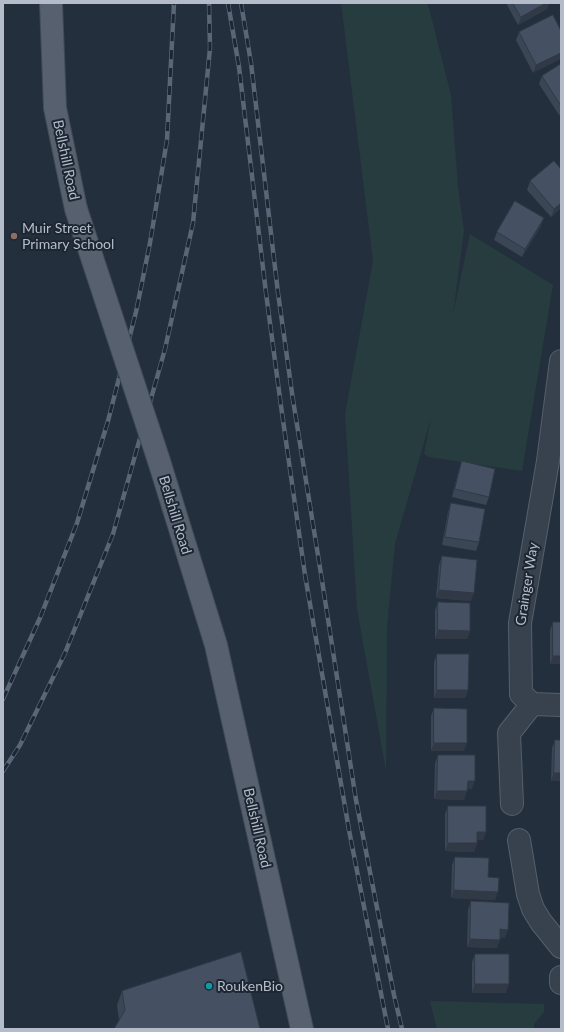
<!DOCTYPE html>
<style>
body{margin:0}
#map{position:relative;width:564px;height:1032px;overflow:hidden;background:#242f3e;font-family:Lato,sans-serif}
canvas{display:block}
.frame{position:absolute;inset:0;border:4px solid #b4bcc9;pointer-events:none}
</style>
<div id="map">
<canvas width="564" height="1032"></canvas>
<div class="frame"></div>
</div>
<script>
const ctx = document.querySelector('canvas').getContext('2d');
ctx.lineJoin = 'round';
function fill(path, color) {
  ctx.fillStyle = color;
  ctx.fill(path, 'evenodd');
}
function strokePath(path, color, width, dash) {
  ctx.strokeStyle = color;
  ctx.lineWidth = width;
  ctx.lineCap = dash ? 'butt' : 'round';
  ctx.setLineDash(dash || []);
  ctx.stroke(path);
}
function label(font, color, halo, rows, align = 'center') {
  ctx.font = font + ' Lato,sans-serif';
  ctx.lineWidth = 4;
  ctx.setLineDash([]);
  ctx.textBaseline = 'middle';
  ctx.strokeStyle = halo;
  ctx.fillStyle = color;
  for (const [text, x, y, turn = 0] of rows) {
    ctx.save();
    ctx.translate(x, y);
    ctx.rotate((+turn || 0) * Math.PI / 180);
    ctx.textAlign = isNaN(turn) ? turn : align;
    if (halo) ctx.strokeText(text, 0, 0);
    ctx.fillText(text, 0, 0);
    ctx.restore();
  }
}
fill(new Path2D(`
 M341,3h86l2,5 22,87 7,91 6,45 -11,83 17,-80 83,51 -31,186 -93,-14 -5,-3 7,-36 -36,126 -8,83 -1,144 -29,-162 -12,-195 28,-153z
 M430,1001l114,3v8l-10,12v5h-97z`), '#263c3f');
const minor = new Path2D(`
 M561,361l-13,100 -28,162 1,71 11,10 29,1
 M512,804l-3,-71 23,-29
 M519,840l9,54 5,15 8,13 20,25
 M561,977v6`);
const major = new Path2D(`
 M51,3l4,105 21,101
 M159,461l57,184 86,384`);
strokePath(minor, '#565f6c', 24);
strokePath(major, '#414a57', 24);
strokePath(minor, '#38414e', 22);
strokePath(major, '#56606e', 22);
const rail = new Path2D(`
 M228,3l11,64 27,226 15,113 24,169 44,255 39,199
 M241,3l10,60 27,230 15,107 28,174 35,226 38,195 8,34
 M3,699l37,-81 37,-95 31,-102 28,-109 14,-69 17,-103 7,-137
 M3,771l17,-26 45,-92 48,-119 52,-185 28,-126 17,-175 -1,-45`);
strokePath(rail, '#5a6575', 4.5);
strokePath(rail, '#1d2633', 3, [9]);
const majorBridge = new Path2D(`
 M76,209l83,252`);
strokePath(majorBridge, '#414a57', 24, []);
strokePath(majorBridge, '#56606e', 22);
fill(new Path2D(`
 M506,3h43l-2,6 -29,16z
 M561,31l-28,42 -17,-33 3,-8z
 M561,64v50l-2,1 -20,-31 3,-8z
 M561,169v39l-10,9 -24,-27 3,-9z
 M541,226l-19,31 -28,-17 3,-8z
 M462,461l27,36 -3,8 -34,-8 7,-28z
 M451,503l28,39 -3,9 -34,-6 6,-33z
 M442,556l29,45 -35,-3 3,-33z
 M438,602l32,29 -3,8h-32v-28z
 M553,622l8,42h-11v-34z
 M437,654l31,36 -3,8h-31v-36z
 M434,708l30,43h-33v-35z
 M555,740l6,41h-10l1,-33z
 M438,755l34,34h-5l-3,11 -30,-1 1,-36z
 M448,806l38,26 -3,8h-6v3l-3,9 -29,-1v-37z
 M455,857l33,20 7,23 -44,-2 1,-33z
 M471,901l34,37h-5l-3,10 -30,-1 1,-37z
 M475,954l31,39h-34v-31z
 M122,991l138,38 -141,-9 -2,-15z`), '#3b4654');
fill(new Path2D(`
 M546,3h3l-2,6 -29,16 3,-8z
 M561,53v6l-28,14 3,-8z
 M561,203v5l-10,9 3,-8z
 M544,218l-3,8 -19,31 3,-8z
 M439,590l35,3 -3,8 -35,-3z
 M438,630l32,1 -3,8h-32z
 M553,656h8v8h-11z
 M437,690h31l-3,8h-31z
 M434,743h33l-3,8h-33z
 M554,773h7v8h-10z
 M468,781h7l-3,8h-7z
 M437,791h30l-3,9 -30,-1z
 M477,832h9l-3,8h-9z
 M448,843h29l-3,9 -29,-1z
 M454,890l44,2 -3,8 -44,-2z
 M500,929l8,1 -3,8h-8z
 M470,939l30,1 -3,8 -30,-1z
 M475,984h34l-3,9h-34z`), '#303945');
const building = new Path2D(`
 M513,3h33l-25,14z
 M553,15l8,16v22l-25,12 -17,-33z
 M561,64v42l-19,-30z
 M554,161l7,8v34l-7,6 -24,-28z
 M515,201l29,17 -19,31 -28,-17z
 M462,461l33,8 -6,28 -34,-8z
 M451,503l34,6 -6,33 -34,-5z
 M442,556l35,4 -3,33 -35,-3z
 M438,602l32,1v28l-32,-1z
 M553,622h8v34h-8z
 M437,654h32l-1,36h-31z
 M434,708l33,1v34h-33z
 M555,740h6v33h-7z
 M438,755h37v26h-7l-1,10h-30z
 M448,806h38v26h-9v11h-29z
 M455,857l34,1 -1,19 11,1 -1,14 -44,-2z
 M471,901l38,2 -1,27 -8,-1v11l-30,-1z
 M241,952l19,77h-146l11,-19 -3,-19z
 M475,954h34v30h-34z`);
fill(building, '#455162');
strokePath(building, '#303945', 1);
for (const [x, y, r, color] of [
 [14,236,4,"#8d6e63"],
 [209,986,4,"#0f9aa8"]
]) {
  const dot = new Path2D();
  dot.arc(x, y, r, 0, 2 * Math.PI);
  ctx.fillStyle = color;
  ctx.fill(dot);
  strokePath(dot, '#1d2633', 1.5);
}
label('14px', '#b4bcc9', '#1d2633', [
 ["Bellshill Road",66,160,78],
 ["Bellshill Road",175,515,73],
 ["Grainger Way",527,584,-81],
 ["Bellshill Road",257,828,77]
]);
label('14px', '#b4bcc9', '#1d2633', [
 ["Muir Street",22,228],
 ["Primary School",22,244],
 ["RoukenBio",217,986]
], 'left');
</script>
